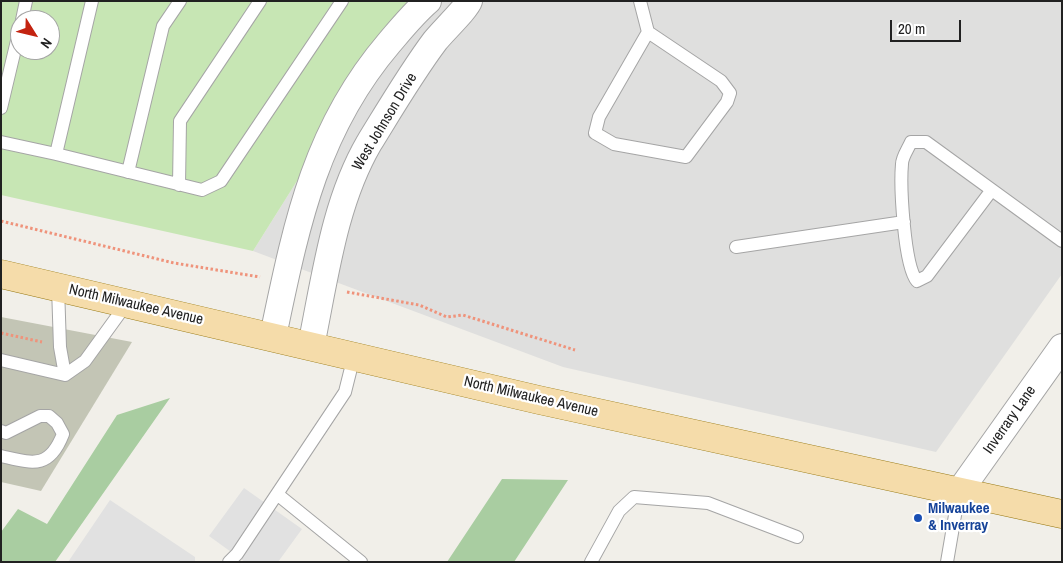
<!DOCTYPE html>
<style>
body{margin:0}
#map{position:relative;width:1063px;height:563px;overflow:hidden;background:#f1efe9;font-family:"Archivo Narrow",sans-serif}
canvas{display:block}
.frame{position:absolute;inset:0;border:2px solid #212121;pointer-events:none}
.north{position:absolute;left:10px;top:10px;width:50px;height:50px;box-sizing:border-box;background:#fff;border:1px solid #a6a6a6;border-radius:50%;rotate:126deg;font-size:14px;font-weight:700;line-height:20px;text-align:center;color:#212121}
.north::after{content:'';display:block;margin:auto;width:18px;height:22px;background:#c32310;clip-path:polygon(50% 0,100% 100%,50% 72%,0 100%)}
.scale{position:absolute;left:890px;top:20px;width:71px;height:22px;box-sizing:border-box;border:2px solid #212121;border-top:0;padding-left:6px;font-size:15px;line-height:18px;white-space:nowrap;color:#212121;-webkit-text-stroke:4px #fff;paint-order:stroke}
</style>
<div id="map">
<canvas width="1063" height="563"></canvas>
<div class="frame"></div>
<div class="north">N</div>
<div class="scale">20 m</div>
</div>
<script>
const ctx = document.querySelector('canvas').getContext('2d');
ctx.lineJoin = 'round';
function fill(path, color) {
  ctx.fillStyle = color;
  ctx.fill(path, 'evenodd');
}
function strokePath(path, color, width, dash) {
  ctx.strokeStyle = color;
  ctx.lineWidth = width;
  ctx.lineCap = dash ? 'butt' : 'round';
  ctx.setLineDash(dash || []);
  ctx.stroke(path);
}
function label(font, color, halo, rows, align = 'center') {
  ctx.font = font + ' "Archivo Narrow",sans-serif';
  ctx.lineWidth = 4.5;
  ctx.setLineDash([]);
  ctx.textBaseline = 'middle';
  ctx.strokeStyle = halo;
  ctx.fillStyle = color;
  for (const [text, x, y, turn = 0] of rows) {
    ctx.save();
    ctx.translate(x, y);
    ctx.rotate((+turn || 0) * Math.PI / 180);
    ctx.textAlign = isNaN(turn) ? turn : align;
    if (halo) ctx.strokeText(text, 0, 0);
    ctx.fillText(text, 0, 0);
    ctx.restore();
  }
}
fill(new Path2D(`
 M410,1h652v273l-126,178 -373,-85 -310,-116z`), '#dfdfde');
fill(new Path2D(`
 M1,317l131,25 -91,149 -40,-9z`), '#c3c5b5');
fill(new Path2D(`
 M1,1h409l-157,250 -252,-56zM20,20h30v30h-30z`), '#c7e6b4');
fill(new Path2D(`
 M170,398l-115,164h-54v-30l17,-23 29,15 70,-109z
 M502,479l66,1 -54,82h-67z`), '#a9cda1');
fill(new Path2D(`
 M244,488l58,41 -24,33h-33l-36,-26z
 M110,500l85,57v5h-127z`), '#e1e1e1');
const lane = new Path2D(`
 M640,1l8,31
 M22,20l4,-19
 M648,32l73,49 9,12 -3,9 -41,55 -72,-13 -19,-11 4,-16z
 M1,108l19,-80
 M1,142l55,12 36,-153
 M56,154l146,36 19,-9 121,-180
 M128,172l35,-146 17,-25
 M179,185l1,-64 80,-120
 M991,191l-64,85 -10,5c-13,-15 -17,-95 -15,-117 0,-7 6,-15 9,-22h15l136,99
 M736,247l168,-25
 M58,287l2,60 5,28
 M1,360l64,15 20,-14 42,-58
 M1,431l5,2 34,-17h9l8,7 6,11c-14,36 -31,29 -62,22
 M277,494l84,68
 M229,562l8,-8 108,-162 9,-36
 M591,562l28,-51 15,-14 74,6 89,34
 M947,562l12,-70`);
const street = new Path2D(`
 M273,336c23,-109 41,-205 116,-293 12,-14 24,-29 39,-42
 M311,346c14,-68 23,-143 58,-203 21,-34 42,-70 66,-102 7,-9 32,-33 34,-40
 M959,492l103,-145`);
const primary = new Path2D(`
 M1,274l538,126 523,114`);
strokePath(lane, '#a5a5a5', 14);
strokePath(street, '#a5a5a5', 28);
strokePath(primary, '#93740c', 29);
strokePath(new Path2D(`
 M1,221l173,42 86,14
 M347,292l72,13 28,12 16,-2 112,35
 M1,333l41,9`), '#ef937b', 3, [2.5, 2.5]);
strokePath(lane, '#fff', 12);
strokePath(street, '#fff', 26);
strokePath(primary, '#f5dcaa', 28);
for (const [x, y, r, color] of [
 [918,518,5,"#1a4fb4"]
]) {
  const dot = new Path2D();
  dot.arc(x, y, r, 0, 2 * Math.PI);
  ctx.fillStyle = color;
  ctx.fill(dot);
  strokePath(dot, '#fff', 2);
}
label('15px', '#212121', '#fff', [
 ["West Johnson Drive",385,122,-59],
 ["North Milwaukee Avenue",136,305,13],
 ["North Milwaukee Avenue",531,397,13],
 ["Inverrary Lane",1010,420,-55]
]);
label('bold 15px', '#164399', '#fff', [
 ["Milwaukee",928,509],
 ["& Inverray",928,526]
], 'left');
</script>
